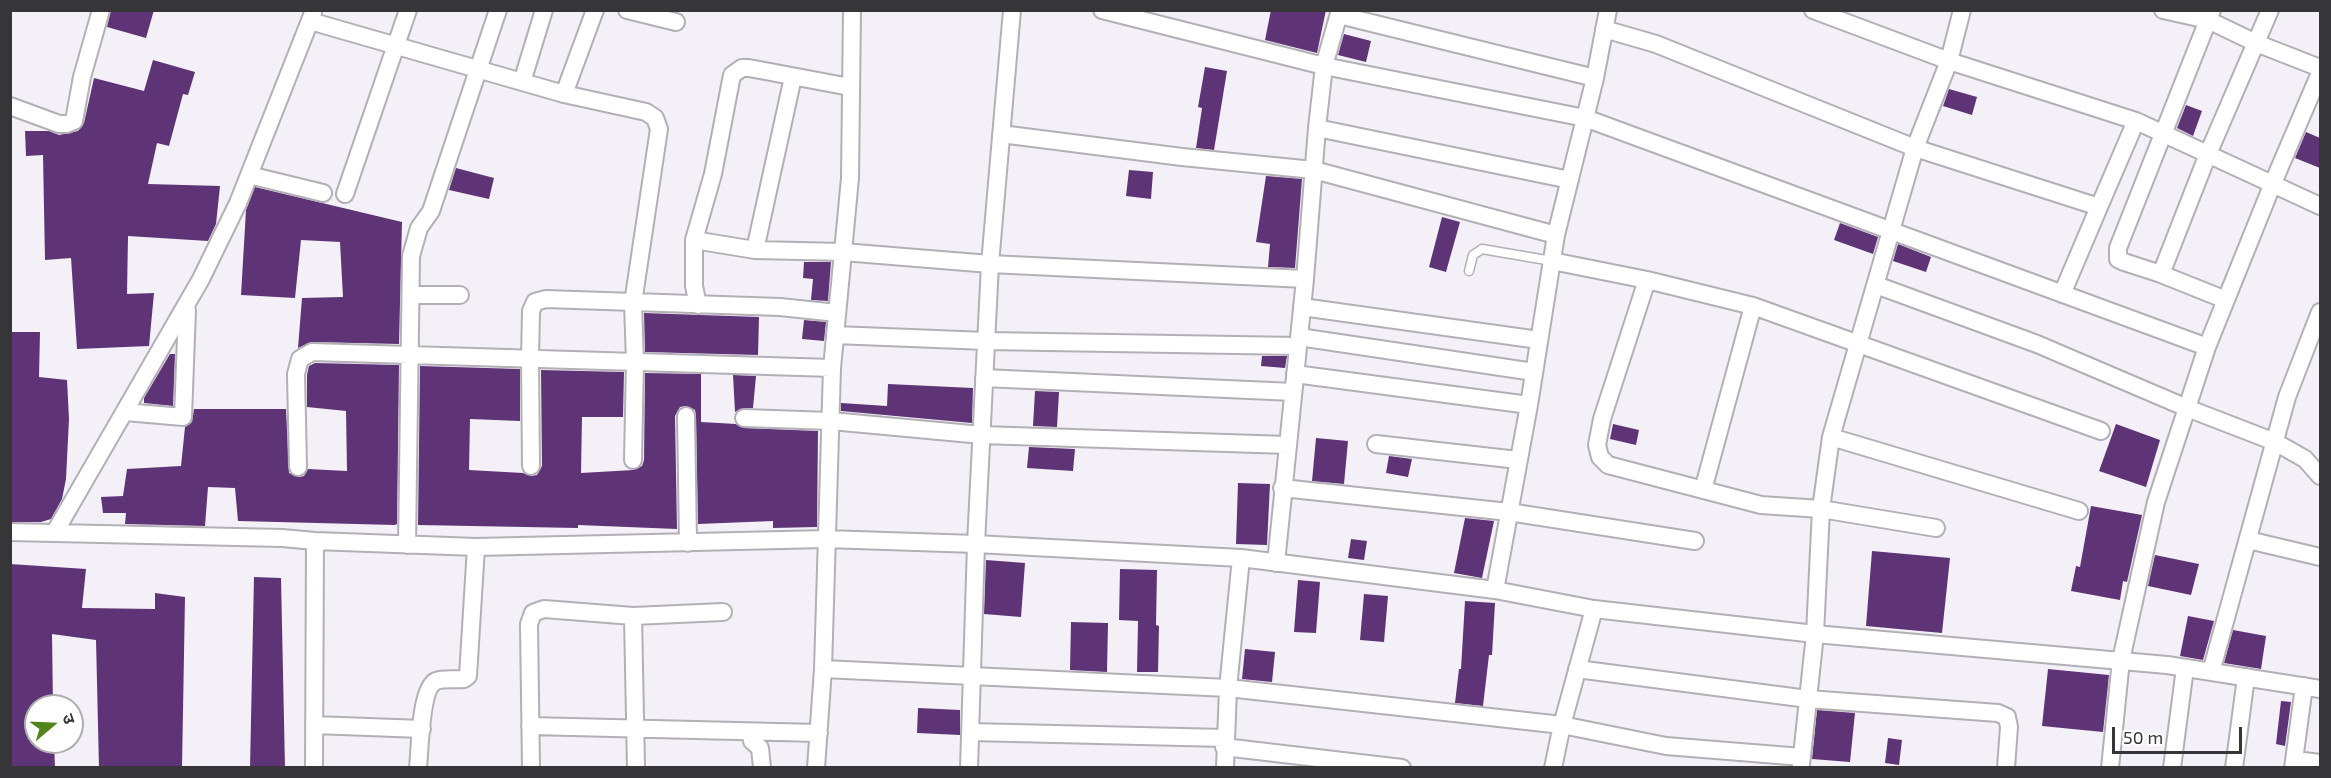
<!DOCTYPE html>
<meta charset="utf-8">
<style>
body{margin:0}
#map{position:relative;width:2331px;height:778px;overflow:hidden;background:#f4f0f7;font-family:"Exo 2","Noto Sans Devanagari",sans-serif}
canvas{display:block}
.frame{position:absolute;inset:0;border:12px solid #363537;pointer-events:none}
.north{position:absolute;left:24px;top:694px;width:60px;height:60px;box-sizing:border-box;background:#fff;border:2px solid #afaeaf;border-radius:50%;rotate:71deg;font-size:16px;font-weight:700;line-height:24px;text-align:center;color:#363537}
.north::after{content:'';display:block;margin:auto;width:21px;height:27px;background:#518419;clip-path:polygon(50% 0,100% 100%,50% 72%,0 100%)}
.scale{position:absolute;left:2112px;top:727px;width:130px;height:27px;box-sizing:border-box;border:3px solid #363537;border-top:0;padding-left:8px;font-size:18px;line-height:21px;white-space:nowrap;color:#363537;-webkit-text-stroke:4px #fff;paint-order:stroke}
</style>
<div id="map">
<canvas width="2331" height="778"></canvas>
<div class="frame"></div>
<div class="north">उ</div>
<div class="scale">50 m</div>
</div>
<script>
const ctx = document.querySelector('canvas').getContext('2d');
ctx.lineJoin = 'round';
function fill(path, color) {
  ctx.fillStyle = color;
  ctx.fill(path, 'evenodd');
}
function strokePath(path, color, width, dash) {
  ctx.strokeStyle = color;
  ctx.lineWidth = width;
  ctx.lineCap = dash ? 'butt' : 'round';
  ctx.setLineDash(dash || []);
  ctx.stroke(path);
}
fill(new Path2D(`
 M111,10h43l-8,28 -39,-11z
 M1271,10h55l-9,43 -52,-13z
 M1344,34l27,7 -5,21 -28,-7z
 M153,60l42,12 -7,23 -5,-1 -14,52 -12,-3 -9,41 72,2 -4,38 -8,17 -80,-5 -1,58 27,-1 -5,53 -72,3 -6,-91 -26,2 -2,-105 -17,1 -1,-25h24l10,4 19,-4 6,-8 10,-45 50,13z
 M1205,67l22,4 -13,79 -18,-2 6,-40 -4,-1z
 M1949,89l28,8 -5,18 -29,-9z
 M2186,105l16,6 -9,25 -16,-8z
 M2306,132l14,6v30l-25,-10z
 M456,168l38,10 -5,21 -40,-9z
 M1129,170l24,2 -2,27 -25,-3z
 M1266,176l36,3 -7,89 -27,-1 2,-23 -14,-2z
 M255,187l147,35 -3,122 -87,-2 -14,6 4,-50 41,-1 -3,-55 -39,-2 -6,58 -54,-3 5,-85z
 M1442,217l18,5 -14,50 -17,-5z
 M1840,223l38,14 -5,17 -39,-14z
 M1898,244l33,13 -5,15 -33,-11z
 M804,262h27l-3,39 -17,-1 2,-21 -10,-1z
 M644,313l115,4 -1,38 -113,-3z
 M804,320l22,2 -2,19 -22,-2z
 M10,332h30l-1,45 28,3 2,39 -3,60 -4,20 -11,20 -10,3h-31z
 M170,354h5l-2,52 -29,-3v-5z
 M1262,356h25l-2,12 -24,-2z
 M315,363l84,2 -2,159 -2,1 -157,-4 -3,-33 -27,-1 -3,39 -80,-2 1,-11h-23l-2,-16 22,-1 4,-27 54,-3 4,-39 7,-5 2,-13h92l3,64 10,4 5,-1 4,-7 39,2 -1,-60 -39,-4v-32l2,-9z
 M420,366l100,3v52l-50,-2 -1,51 54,3 8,3 6,-1 5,-9 -1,-96 83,2 -1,45h-41l-1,56 52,-3 9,-4 2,-6 1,-87 56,1v48l35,2 8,4 74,3 -1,96 -44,1v-7l-75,3 -2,-108 -1,-6 -9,-4 -6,1 -5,9 2,113 -99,-4v3l-160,-3z
 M733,375l23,1 -3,32 -13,1 -5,3z
 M888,384l85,4 -1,35 -131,-12v-8l46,3z
 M1035,391l24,1 -2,35 -24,-1z
 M1613,424l26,6 -3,15 -26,-6z
 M2116,424l44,16 -14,47 -47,-16z
 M1316,438l32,3 -4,43 -32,-3z
 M1029,447l46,2 -2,22 -46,-3z
 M1389,456l23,3 -4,18 -22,-4z
 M1238,483l32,1 -3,61 -31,-1z
 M2091,506l51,9 -15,67 -4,-1 -3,19 -49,-9 5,-25 4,1z
 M1465,518l29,3 -12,57 -28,-5z
 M1351,539l16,2 -3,19 -16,-2z
 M1872,551l78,7 -8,75 -76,-7z
 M2155,555l44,9 -8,31 -43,-9z
 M986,560l39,3 -4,54 -37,-3z
 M10,564l76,5 -4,39 73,1v-16l30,4 -3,171h-83l-3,-128 -44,-6 1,72h-17v36h18l1,26h-45z
 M1120,569l37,1 -1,55 3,1 -1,46h-21l1,-51 -19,-1z
 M254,577l27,1 4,190h-35z
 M1298,580l22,2 -4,51 -22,-1z
 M1364,594l24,2 -4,46 -24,-2z
 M1465,601l30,2 -3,52h-3l-6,51 -28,-3 4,-34h2z
 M2188,616l26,5 -11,39 -23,-4z
 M1071,622l37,1 -1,49 -37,-2z
 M2233,630l33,6 -5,33 -37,-6z
 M1245,649l30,3 -3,30 -30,-3z
 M2048,669l61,6 -6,57 -61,-6z
 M2281,701l10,1 -6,44 -9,-2z
 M918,708l42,2v25l-43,-2z
 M1817,710l38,3 -5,49 -38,-3z
 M1888,738l14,2 -3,25 -14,-2z`), '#5f3477');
const service = new Path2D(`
 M1469,271l4,-16 9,-6 70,12`);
const minor = new Path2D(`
 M627,10l49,12
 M1102,10l222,56 261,52 622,229
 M1813,10l136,51 187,60
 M2163,10l45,10 48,23 64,25
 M2212,10l-94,238v11l6,3 37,12 65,26
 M1339,15l256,63
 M310,21l254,73 82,18 9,6 4,11 -26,174 2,59 -2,98
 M1604,29l52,15 259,104 184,59 37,-86 184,85
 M522,82l22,-72
 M564,94l31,-84
 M10,106l49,18h8l7,-3 8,-44 19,-67
 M1317,128l253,52
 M1001,134l181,23 132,13 242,65
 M249,175l74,18
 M345,194l63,-184
 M694,240l61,10 88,2 147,12 315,15
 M755,250l38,-173
 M1552,261l95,19 106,26 348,125
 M2161,274l47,-120 62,-144
 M1647,280l-45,139 -5,26 3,12 8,8 153,40 60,4 115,19
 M1876,285l161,59 150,64 88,34 30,17 15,17
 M2062,294l37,-87
 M411,295h49
 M698,305l-4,-19v-46l19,-66 19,-99 10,-7h7l101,19
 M1302,307l237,33
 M835,335l151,6 312,5
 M1299,337l235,35
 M1295,374l234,31
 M984,378l309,14
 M125,412l58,5 4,-107
 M686,416l2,127
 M744,418l87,3 151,14 305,10
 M1831,437l248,74
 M1376,444l142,16
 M531,466l-1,-107 1,-48 4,-9 11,-3 234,8 57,6
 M298,467l-2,-93 4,-15 12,-7 520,16
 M1282,488l227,24 186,29
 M1703,490l50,-184
 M10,532l272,6 33,3 161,6 350,-8 150,5 265,14 254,32 99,19 221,25 352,31 153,24
 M55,532l146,-253 37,-76 75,-190
 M2248,540l72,17
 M407,545l4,-289 8,-28 12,-17 67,-201
 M1276,563l29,-284 12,-151 7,-62 16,-56
 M1495,590l34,-185 27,-170 39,-157 13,-68
 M633,616l3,152
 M823,669l405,19 334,37 104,21 136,11
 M1577,669l231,30 190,14 9,4 2,10 -3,41
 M2211,672l76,-275 33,-85
 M314,725l108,4
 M530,726l289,7
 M751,732l1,9 8,7 2,20
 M970,732l255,6
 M1224,747l178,21
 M2295,760l25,3
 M1801,765l14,-131 6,-125 10,-72 84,-289 34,-87 13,-51
 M314,768l1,-227
 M418,768c2,-17 2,-80 18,-87 8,-3 20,-1 28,-2l4,-3 8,-129
 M531,768l-2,-144 4,-11 11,-4 89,7 90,-4
 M816,768l7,-99 9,-301 18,-190 2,-168
 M969,768l7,-224 14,-280 22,-254
 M1225,768l3,-80 13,-130
 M1553,768l9,-43 32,-116
 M2110,768l11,-108 35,-158 51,-155 66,-164 47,-110
 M2172,768l13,-100
 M2234,768l12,-91
 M2293,768l11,-82`);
strokePath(service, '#b3afb6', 11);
strokePath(minor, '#b3afb6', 20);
strokePath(service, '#fff', 8);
strokePath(minor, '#fff', 16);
</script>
